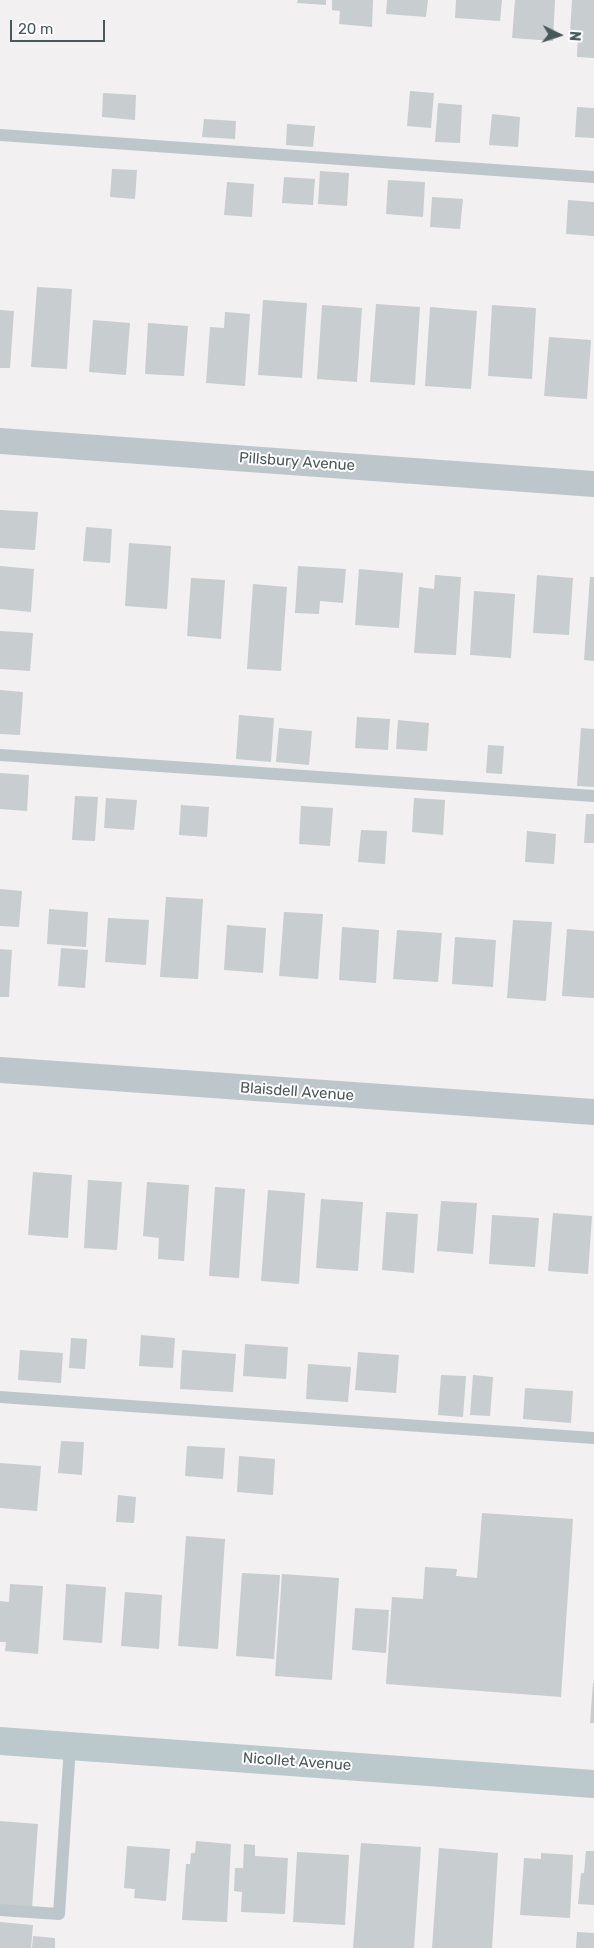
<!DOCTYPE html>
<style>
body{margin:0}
#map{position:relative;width:594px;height:1948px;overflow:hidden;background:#f2f0f1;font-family:Rubik,sans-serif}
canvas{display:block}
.north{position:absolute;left:534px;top:10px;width:50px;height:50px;-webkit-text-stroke:4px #fff;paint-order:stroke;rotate:94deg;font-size:14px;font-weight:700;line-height:20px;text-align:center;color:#4a575b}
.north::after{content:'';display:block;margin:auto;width:18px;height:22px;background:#4a575b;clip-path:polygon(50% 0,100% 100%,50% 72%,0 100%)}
.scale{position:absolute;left:10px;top:20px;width:95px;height:22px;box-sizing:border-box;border:2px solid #4a575b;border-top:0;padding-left:6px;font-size:15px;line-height:18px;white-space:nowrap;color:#4a575b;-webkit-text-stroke:4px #fff;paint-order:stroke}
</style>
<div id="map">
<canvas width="594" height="1948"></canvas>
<div class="north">N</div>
<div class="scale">20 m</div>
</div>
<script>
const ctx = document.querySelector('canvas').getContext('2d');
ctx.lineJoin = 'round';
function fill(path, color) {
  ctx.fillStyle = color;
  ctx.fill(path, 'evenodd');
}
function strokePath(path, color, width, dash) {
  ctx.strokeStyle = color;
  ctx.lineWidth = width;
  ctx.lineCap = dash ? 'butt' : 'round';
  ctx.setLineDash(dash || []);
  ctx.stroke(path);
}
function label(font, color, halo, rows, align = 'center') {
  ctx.font = font + ' Rubik,sans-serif';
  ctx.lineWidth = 4;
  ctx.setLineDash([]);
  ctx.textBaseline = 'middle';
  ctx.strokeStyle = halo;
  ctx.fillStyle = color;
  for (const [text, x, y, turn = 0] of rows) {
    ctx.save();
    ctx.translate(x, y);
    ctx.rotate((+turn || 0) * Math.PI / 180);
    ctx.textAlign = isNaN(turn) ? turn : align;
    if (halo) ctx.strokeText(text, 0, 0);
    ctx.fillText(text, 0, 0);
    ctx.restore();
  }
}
fill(new Path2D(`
 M298,0h28v5l-29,-2z
 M332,0h41l-1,27 -33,-3 1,-13 -8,-1z
 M387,0h41l-2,17 -40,-3z
 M456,0h46l-2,21 -45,-3z
 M515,0h40l-2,41 -41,-3z
 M572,0h22v58l-17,-1 1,-24h-8z
 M410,91l24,2 -3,35 -24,-2z
 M103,93l33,2 -1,25 -33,-3z
 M438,103l24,2 -2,38 -25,-1z
 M577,107l17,1v30l-19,-1z
 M492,114l28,3 -2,30 -29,-2z
 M204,119l32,2 -1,18 -33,-2z
 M287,124l28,2 -2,21 -27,-2z
 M112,169l25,1 -2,29 -25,-2z
 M320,171l29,2 -2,33 -29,-2z
 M284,177l31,2 -2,26 -31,-2z
 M388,180l37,2 -2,35 -37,-3z
 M227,182l27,2 -2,33 -28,-2z
 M432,197l31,2 -3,30 -30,-2z
 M568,200l26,2v34l-28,-2z
 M37,287l35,2 -5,80 -36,-2z
 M263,300l44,3 -5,75 -44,-3z
 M376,304l44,3 -5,78 -45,-3z
 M322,305l40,3 -5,74 -40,-3z
 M492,305l44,3 -4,71 -44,-3z
 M430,307l47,4 -6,78 -46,-3z
 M0,310l14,1 -4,57h-10z
 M225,312l25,2 -5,72 -39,-3 4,-56 14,1z
 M93,320l37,3 -4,52 -37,-3z
 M148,323l40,3 -4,50 -39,-2z
 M549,337l42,3 -4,59 -43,-3z
 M0,510l38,2 -3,38 -35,-2z
 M86,527l26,2 -2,34 -27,-2z
 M129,543l42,3 -4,63 -42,-3z
 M0,566l34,3 -3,43 -31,-3z
 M298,566l48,3 -3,34 -23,-2 -1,13 -24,-1z
 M359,569l44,4 -4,55 -44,-3z
 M435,575l26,2 -5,78 -42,-2 5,-66 15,2z
 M537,575l36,3 -4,57 -36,-2z
 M590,577h4v84l-10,-1z
 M191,578l34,2 -4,59 -34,-3z
 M253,584l34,3 -6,84 -34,-2z
 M474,591l41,3 -4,64 -41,-3z
 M0,631l33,2 -3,38 -30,-2z
 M0,690l23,2 -3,43 -20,-1z
 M239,715l35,3 -3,44 -35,-3z
 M357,717l33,2 -2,31 -33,-2z
 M398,720l31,3 -2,28 -31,-2z
 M279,728l33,3 -3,34 -33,-3z
 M581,728l13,1v58l-17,-1z
 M488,745l16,1 -2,28 -16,-1z
 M0,773l29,2 -2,36 -27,-2z
 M75,796l23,1 -3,44 -23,-1z
 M106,798l31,2 -3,30 -30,-2z
 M414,798l31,2 -2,35 -31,-3z
 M181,805l28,2 -2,30 -28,-2z
 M301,806l32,2 -3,38 -31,-2z
 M586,814h8v29h-10z
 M361,830l26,1 -2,33 -27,-2z
 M527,831l29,3 -2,30 -29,-2z
 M0,889l22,2 -3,36 -19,-1z
 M166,897l37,2 -5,80 -38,-2z
 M49,909l39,3 -2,35 -39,-3z
 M284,912l39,2 -5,65 -39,-3z
 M108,918l41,2 -3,45 -41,-3z
 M513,920l39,2 -6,79 -39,-3z
 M227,925l39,3 -3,45 -39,-3z
 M342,927l37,3 -3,53 -37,-3z
 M567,929l27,2v67l-32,-2z
 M397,930l45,3 -4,49 -45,-3z
 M455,937l41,3 -3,47 -41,-3z
 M61,948l27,2 -3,38 -27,-2z
 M0,949l12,1 -3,47h-9z
 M33,1172l39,3 -4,63 -40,-3z
 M88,1180l34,2 -5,68 -33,-2z
 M147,1182l42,3 -5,76 -26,-2 1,-21 -16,-2z
 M215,1187l30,2 -6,89 -30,-2z
 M268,1190l37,3 -6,91 -38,-3z
 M321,1199l42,3 -5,69 -42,-3z
 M441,1201l36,2 -4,51 -36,-3z
 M386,1212l32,2 -4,59 -32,-3z
 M553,1213l39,3 -4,58 -40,-3z
 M492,1215l47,3 -4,49 -46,-3z
 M141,1335l34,3 -2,30 -34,-2z
 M71,1338l16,1 -2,30 -16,-1z
 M245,1344l43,3 -2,32 -43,-3z
 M20,1350l43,3 -2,30 -43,-3z
 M182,1350l54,4 -3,38 -53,-3z
 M358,1352l41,3 -3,38 -41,-3z
 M308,1364l43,3 -3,35 -42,-3z
 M441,1375l25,1 -3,41 -25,-2z
 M473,1375l20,2 -3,39 -20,-1z
 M525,1388l48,3 -2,32 -48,-4z
 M61,1441l23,1 -2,33 -24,-2z
 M187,1446l38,2 -2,31 -38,-3z
 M239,1456l36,3 -2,36 -36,-3z
 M0,1463l41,3 -4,45 -37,-3z
 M118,1495l18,2 -2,26 -18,-1z
 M482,1513l91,6 -12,178 -175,-13 6,-87 31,2 2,-32 32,2 -1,7 21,2z
 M186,1536l39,3 -7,110 -40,-3z
 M242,1573l38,2 -6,84 -38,-3z
 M282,1574l57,4 -7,102 -57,-4z
 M10,1584l33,2 -5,68 -33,-3 1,-9h-6v-41l9,1z
 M66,1584l40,3 -4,56 -39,-3z
 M125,1592l37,3 -3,54 -38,-3z
 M355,1608l34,2 -3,43 -34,-3z
 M593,1683h1v40h-4z
 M0,1821l38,3 -6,84 -32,-2z
 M196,1841l35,3 -4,78 -45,-2 4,-56h4l1,-11h4z
 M361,1843l60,4 -7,101h-61z
 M244,1844l11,1v11l33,2 -3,56 -44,-2 1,-20 -8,-1 1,-23h8z
 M127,1846l43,3 -4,52 -32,-3 1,-9 -11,-1z
 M439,1848l59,5 -6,95h-60z
 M586,1851h8v54l-16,-1 3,-31h3z
 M297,1852l52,3 -4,70 -52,-3z
 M541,1853l32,2 -3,63 -50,-3 4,-57 17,1z
 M0,1922l33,3 -2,23h-31z
 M577,1932l17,1v15h-18z
 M33,1936l22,2v10h-23z`), '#c8cdcf');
strokePath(new Path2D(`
 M0,135l594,42
 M0,755l594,41
 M0,1397l594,41
 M0,1910l59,4 11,-168`), '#bdc7cb', 12);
strokePath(new Path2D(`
 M0,441l594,43
 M0,1070l594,42`), '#bdc7cb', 26);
strokePath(new Path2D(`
 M0,1741l594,43`), '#bbc8cc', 28);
label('15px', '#4a575b', '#fff', [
 ["Pillsbury Avenue",297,462,4],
 ["Blaisdell Avenue",297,1092,4],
 ["Nicollet Avenue",297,1762,4]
]);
</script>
